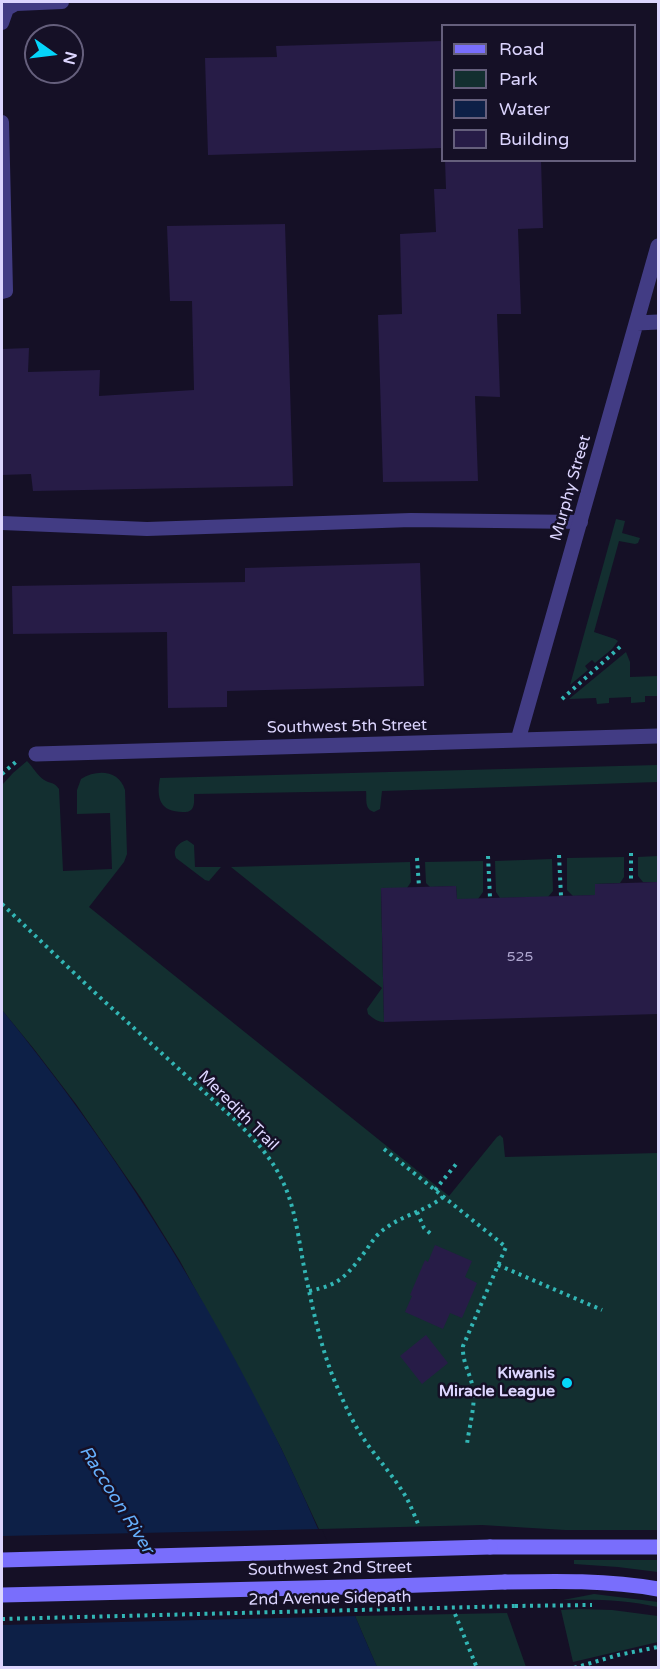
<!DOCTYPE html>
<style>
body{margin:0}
#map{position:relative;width:660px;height:1669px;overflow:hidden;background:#151026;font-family:"Varela Round",sans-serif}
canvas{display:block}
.frame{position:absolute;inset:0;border:3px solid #dcd5fe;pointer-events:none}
.legend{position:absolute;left:441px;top:24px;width:195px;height:138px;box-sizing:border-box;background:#151026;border:2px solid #655f7c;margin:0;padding:8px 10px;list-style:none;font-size:18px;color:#dcd5fe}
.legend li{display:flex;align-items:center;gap:12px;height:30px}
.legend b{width:30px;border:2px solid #655f7c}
.north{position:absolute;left:24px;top:24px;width:60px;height:60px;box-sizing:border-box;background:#151026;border:2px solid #655f7c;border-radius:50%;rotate:104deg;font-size:16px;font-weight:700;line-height:24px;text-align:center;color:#dcd5fe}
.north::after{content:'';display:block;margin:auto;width:21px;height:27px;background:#05d5fa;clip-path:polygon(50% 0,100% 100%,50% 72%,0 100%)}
</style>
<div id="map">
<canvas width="660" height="1669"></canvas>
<div class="frame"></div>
<ul class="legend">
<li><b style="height:8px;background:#796efc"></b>Road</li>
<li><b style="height:16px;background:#132f30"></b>Park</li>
<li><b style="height:16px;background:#0d2047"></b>Water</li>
<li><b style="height:16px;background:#271c47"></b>Building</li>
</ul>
<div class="north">N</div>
</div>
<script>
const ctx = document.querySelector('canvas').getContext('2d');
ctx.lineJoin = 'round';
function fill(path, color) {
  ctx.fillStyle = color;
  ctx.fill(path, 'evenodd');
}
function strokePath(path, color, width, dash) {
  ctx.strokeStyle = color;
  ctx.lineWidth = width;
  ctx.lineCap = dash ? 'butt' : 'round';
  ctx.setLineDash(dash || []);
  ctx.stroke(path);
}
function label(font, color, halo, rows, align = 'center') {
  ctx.font = font + ' "Varela Round",sans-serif';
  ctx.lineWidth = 5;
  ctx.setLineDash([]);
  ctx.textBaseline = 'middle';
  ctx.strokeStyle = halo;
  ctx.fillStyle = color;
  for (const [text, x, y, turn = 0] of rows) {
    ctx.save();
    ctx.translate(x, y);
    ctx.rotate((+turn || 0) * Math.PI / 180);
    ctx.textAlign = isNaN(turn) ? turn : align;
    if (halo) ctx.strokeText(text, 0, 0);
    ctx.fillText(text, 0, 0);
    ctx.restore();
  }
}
fill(new Path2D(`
 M616,519l9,2 -3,12 18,5 -2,5 -3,1 -16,-3 -25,91 21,7 3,2 -6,8 -17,14 -3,-3 -7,6 3,4 -18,15z
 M626,652l4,10v15l28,-1v20h-13v6l-14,1v-6l-22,1v5l-12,1 -1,-6 -27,1z
 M27,761c6,6 12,17 19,20 6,3 8,1 13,8l4,82 49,-2 -2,-56 -33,1v-24l4,-11c16,-10 38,-9 44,11l2,64 -3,8 -35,45 360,289 48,-59 3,-2 3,3 2,19 153,-4v377h-93l-83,-5 -163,4 -38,-81 -101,-187 -39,-63 -65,-94 -42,-55 -32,-39v-225l11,-12z
 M658,765v17l-276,9 -2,18 -6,3c-10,-3 -7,-13 -8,-21l-172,3c0,4 1,11 -2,15 -3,3 -5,3 -9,3 -23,0 -27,-14 -23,-34z
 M187,840l7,5 1,22h26l-12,14 -4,-1 -29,-22c-4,-9 2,-15 11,-18z
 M658,856v26h-15l-5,-6v-19z
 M624,857v20l-4,6 -25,1v11l-22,1 -6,-6v-32z
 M552,859l1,32 -5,6 -48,1 -4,-6 -1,-31z
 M483,861v31l-5,7h-21l-1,-13 -26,1 -4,-4 -1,-21z
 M410,862l1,20 -4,6 -26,1 3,133c-7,0 -11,-4 -16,-8l-1,-5 15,-21 -151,-121z
 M574,1560h84v12l-40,-5 -44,-3z
 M594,1594l64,8v5c-31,-7 -63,-8 -95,-7z
 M578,1609l34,1 46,6v26l-85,20 -12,-52z
 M507,1613l19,54h-149l-22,-51z`), '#132f30');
fill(new Path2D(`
 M2,1010c110,134 202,282 279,438 35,72 64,146 96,219h-375z`), '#0d2047');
fill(new Path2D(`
 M322,1529l36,87 -356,9v-89z`), '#151026');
fill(new Path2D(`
 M442,41v107l-234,7 -3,-97 72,-1 -1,-11z
 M445,160h96l2,68 -25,1 3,85h-24l3,83 -25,-1 3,85 -95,1 -5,-167 24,-1 -2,-80 36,-2 -2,-43h12z
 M285,224l8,262 -260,5 -2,-17 -29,1v-126l27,-1 -1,24 72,-2 -1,26 95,-6 -2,-89h-22l-3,-75z
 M420,563l4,123 -197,5v16l-59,1 -1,-76 -154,2 -1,-48 233,-4v-14z
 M658,882v132l-274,8 -3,-134 75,-2 1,13 138,-4v-11z
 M435,1245l37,16 -7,16 12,6 -15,35 -12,-5 -7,16 -38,-17 7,-16 -2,-1 15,-35 3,2z
 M426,1335l22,28 -26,21 -22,-28z`), '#271c47');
strokePath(new Path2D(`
 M562,699l59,-53
 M2,774l16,-14
 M631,853v30
 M559,855l2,41
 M488,856l2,42
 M417,858l2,29
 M2,904l91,87 140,127c18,18 36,36 48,60 13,25 17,56 22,84 9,43 17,86 35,127 9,21 19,42 33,60 12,16 25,31 35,48 5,9 9,20 13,29
 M384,1149l122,98 -43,99c-1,16 7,27 10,42 3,15 -4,40 -6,56
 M435,1190l22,-27
 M417,1212l7,16 7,6
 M498,1265l104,45
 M309,1291c32,-6 39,-17 58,-42 5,-8 11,-16 19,-21 17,-13 40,-17 57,-31
 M515,1606l77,-1
 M455,1614l22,54
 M574,1668l44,-13 40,-8`), '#32b6b5', 4, [3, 4.5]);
strokePath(new Path2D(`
 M2,23l5,-14 9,-5 46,-2
 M2,122l4,169 -4,1
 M2,523l145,6 264,-9 170,2`), '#423c84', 14);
strokePath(new Path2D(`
 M637,323l21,-1
 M518,740l140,-494
 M36,754l622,-18`), '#423c84', 15);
strokePath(new Path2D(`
 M490,1547h168
 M505,1582c51,-1 103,-2 153,7`), '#796efc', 15);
strokePath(new Path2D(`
 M2,1619l513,-13`), '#32b6b5', 4, [3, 4.5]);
strokePath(new Path2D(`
 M2,1560l488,-13
 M2,1595l390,-9 113,-4`), '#796efc', 15);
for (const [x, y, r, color] of [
 [567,1383,6,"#05d5fa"]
]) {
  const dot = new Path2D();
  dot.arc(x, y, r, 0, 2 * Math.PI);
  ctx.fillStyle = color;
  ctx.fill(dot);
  strokePath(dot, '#151026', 2);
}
label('14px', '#afa7d0', null, [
 ["525",520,957]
]);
label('16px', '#dcd5fe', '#151026', [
 ["Murphy Street",571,488,-74],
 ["Southwest 5th Street",347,727,-1],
 ["Meredith Trail",238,1111,45],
 ["Southwest 2nd Street",330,1569,-1],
 ["2nd Avenue Sidepath",330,1599,-1]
]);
label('bold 16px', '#dcd5fe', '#151026', [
 ["Kiwanis",555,1374],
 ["Miracle League",555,1392]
], 'right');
label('italic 18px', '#65affc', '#151026', [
 ["Raccoon River",116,1500,58]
]);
</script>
